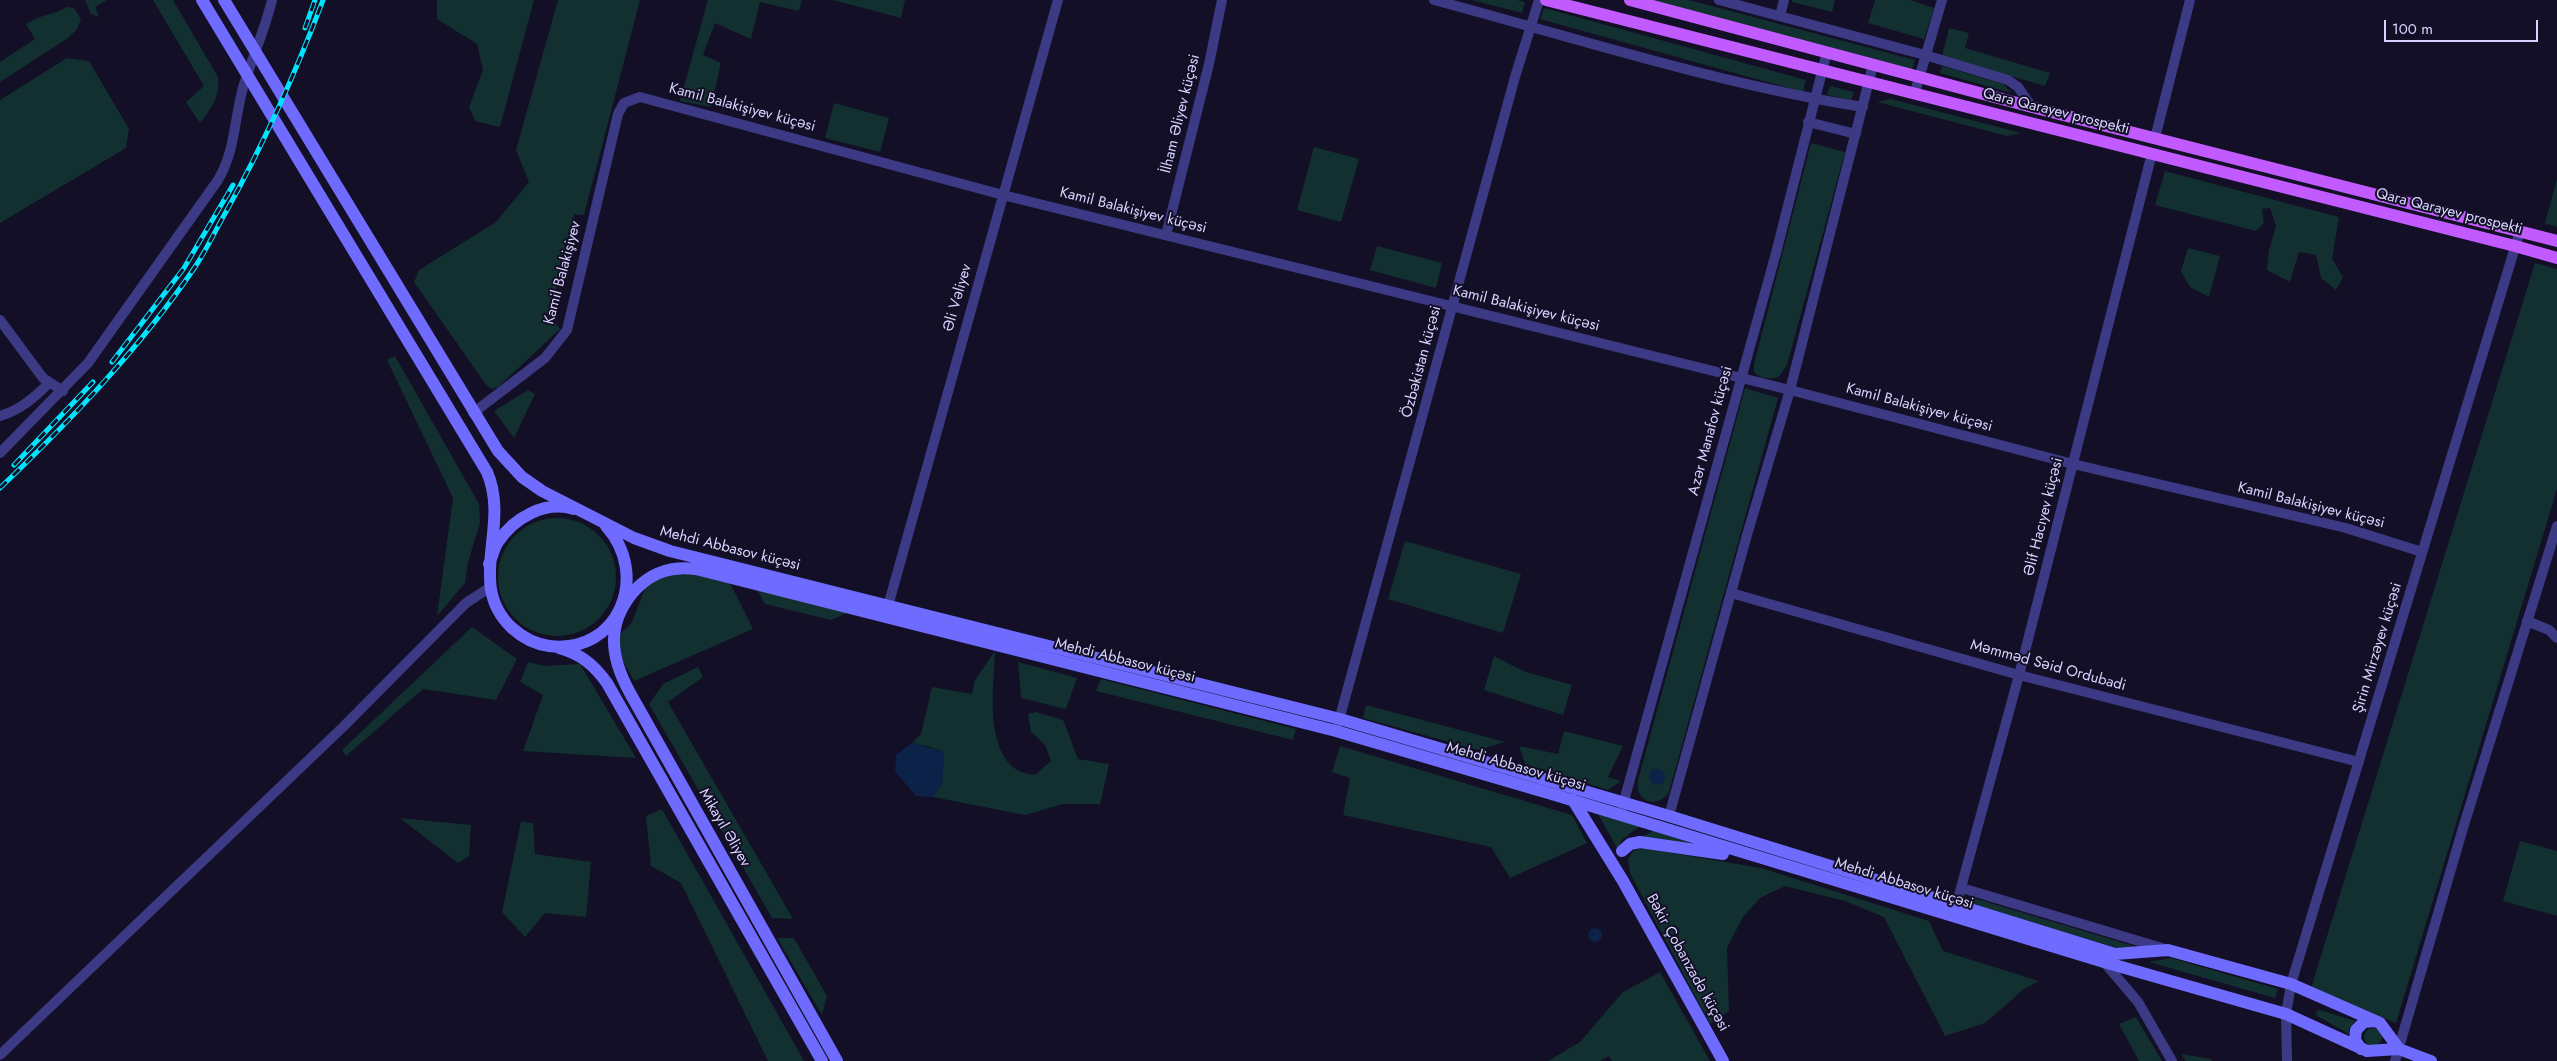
<!DOCTYPE html>
<meta charset="utf-8">
<style>
body{margin:0}
#map{position:relative;width:2557px;height:1061px;overflow:hidden;background:#130f26;font-family:Jost,sans-serif}
canvas{display:block}
.scale{position:absolute;left:2384px;top:20px;width:154px;height:22px;box-sizing:border-box;border:2px solid #d9d4ff;border-top:0;padding-left:6px;font-size:15px;line-height:18px;white-space:nowrap;color:#d9d4ff;-webkit-text-stroke:4px #130f26;paint-order:stroke}
</style>
<div id="map">
<canvas width="2557" height="1061"></canvas>
<div class="scale">100 m</div>
</div>
<script>
const ctx = document.querySelector('canvas').getContext('2d');
ctx.lineJoin = 'round';
function fill(path, color) {
  ctx.fillStyle = color;
  ctx.fill(path, 'evenodd');
}
function strokePath(path, color, width, dash) {
  ctx.strokeStyle = color;
  ctx.lineWidth = width;
  ctx.lineCap = dash ? 'butt' : 'round';
  ctx.setLineDash(dash || []);
  ctx.stroke(path);
}
function label(font, color, halo, rows, align = 'center') {
  ctx.font = font + ' Jost,sans-serif';
  ctx.lineWidth = 4;
  ctx.setLineDash([]);
  ctx.textBaseline = 'middle';
  ctx.strokeStyle = halo;
  ctx.fillStyle = color;
  for (const [text, x, y, turn = 0] of rows) {
    ctx.save();
    ctx.translate(x, y);
    ctx.rotate((+turn || 0) * Math.PI / 180);
    ctx.textAlign = isNaN(turn) ? turn : align;
    if (halo) ctx.strokeText(text, 0, 0);
    ctx.fillText(text, 0, 0);
    ctx.restore();
  }
}
fill(new Path2D(`
 M85,0h22l-12,7 4,10 -8,-3z
 M153,0h20l45,77c2,20 -6,30 -18,46l-14,-21 18,-16z
 M437,0h97l-34,127 -25,-6 -6,-14 14,-37 -6,-26 -40,-25z
 M558,0h82l-56,215 -10,-1 -24,101 10,14 -62,58 -6,2 -5,-3 -73,-104 5,-12 77,-48 33,-40 -13,-32z
 M708,0h94l-3,11 -39,-9 -9,37 -36,-16 -12,32 18,8 -10,44 -31,-6z
 M833,0h72l-4,18z
 M1472,0h45l8,2 -3,11z
 M1638,0h51l226,60 -4,12z
 M1792,0h43l-3,12 -40,-10z
 M1875,0h35l24,8 -10,31 -56,-16z
 M67,7l7,1 7,11 -4,10 -9,9 -68,44v-20l35,-23 -9,-15c16,-10 27,-9 41,-17z
 M1544,8l262,72 -3,12 -263,-73z
 M1949,28l20,5 -4,15 85,25 -5,13 -103,-30z
 M67,58l22,3 40,68 -3,19 -126,75v-123z
 M1942,66l61,18 9,9 -72,-20z
 M1830,86l24,6 -3,8 -24,-5z
 M1891,99l130,34 -14,3 -130,-34z
 M834,103l55,15 -9,34 -55,-14z
 M1811,143l34,9 -58,213 -8,12c-10,2 -17,3 -25,-5v-8z
 M1314,147l45,12 -18,63 -44,-12z
 M2165,171l174,46 -7,42 11,18 -7,13 -15,-12 -5,-23 -17,-3 -9,30 -23,-12 2,-20 7,-24 -6,-18 -8,1 2,14 -8,8 -101,-26z
 M2557,179v48l-12,-4z
 M1377,246l65,17 -6,25 -66,-18z
 M2188,248l32,8 -11,41 -19,-10 -9,-16z
 M2535,263l22,6v220l-161,534 -85,-35z
 M395,356l84,148 1,19 -12,39 -3,21 -28,33 16,-118 -66,-138z
 M1745,388l33,10 -109,394c-13,18 -34,10 -31,-12z
 M528,390l7,4 -21,44 -20,-27z
 M498 577a59 59 0 1 1 118 0a59 59 0 1 1-118 0Z
 M1405,541l116,33 -18,59 -115,-34z
 M680,571l48,8 25,50 -119,52 -15,-27 -2,-18 14,-12 15,-38 12,-8z
 M756,588l93,24 -18,8 -66,-16z
 M472,627l45,32 -21,41 -73,-11 -77,67 -4,-6z
 M995,651c-1,34 -11,97 22,119 4,3 13,4 18,5l16,-14 -6,-16 -14,-13 -3,-18 8,-2 27,8 15,39 31,5 -9,40h-37l-38,11 -92,-18 9,-14 2,-31 -14,-5 -18,-4 9,-9 11,-47 40,7 3,-14z
 M1494,656l29,15 49,14 -9,30 -79,-25z
 M528,662l17,4 35,-2 56,94 -113,-7 20,-56 -23,-13z
 M1018,662l59,16 -11,31 -45,-11z
 M698,667l5,10 -35,25 125,217 -21,-1 -123,-214 14,-20z
 M1101,679l195,50 -3,11 -197,-49z
 M1366,705l139,37 -27,8 -115,-32z
 M1564,731l59,15 -15,31 13,4 -13,9 -83,-26 -6,-18 39,8z
 M1340,746l232,69 15,28 -77,35 -19,-31 -148,-32 7,-37 -18,-6z
 M662,809l142,252h-36l-87,-178 -30,-17 -5,-50z
 M1597,812l43,14 -17,13 -6,9z
 M400,818l71,7 -2,31 -11,7z
 M521,822l12,1 2,31 56,8 -5,55 -41,-4 -20,24 -23,-25z
 M1653,831l55,16 -68,-9z
 M2520,841l37,10v65l-54,-15z
 M1642,848l119,20 168,53 14,30 96,30 -15,8 -39,34 -40,13 -61,-119 -39,-16 -60,-15 -25,12 -17,19 -16,31 2,63 -19,13 -80,-151 -2,-14 5,-8z
 M1970,897l167,50 -19,1 -150,-45z
 M777,938h17l33,58 -5,19z
 M2171,958l107,31 -3,9 -126,-36z
 M1660,972l50,89h-98l-3,-5 -9,5h-52l32,-19 43,-50z
 M2320,1010l35,11 -6,8v5l-32,-18 -1,-4z
 M2136,1017l26,44h-23l-20,-37z
 M2364 1037a9 9 0 1 1 18 0a9 9 0 1 1-18 0Z
 M2181,1054l30,5 1,2h-26z`), '#12302f');
fill(new Path2D(`
 M912,743l32,9 -2,31 -9,14 -17,-1 -21,-25 1,-16z
 M1649 777a8 8 0 1 1 16 0a8 8 0 1 1-16 0Z
 M1588 935a7 7 0 1 1 14 0a7 7 0 1 1-14 0Z`), '#0c2248');
strokePath(new Path2D(`
 M1434,0c142,38 284,84 429,107
 M1719,0l206,55 83,25 10,7 14,20
 M1780,16l4,-16
 M1915,92l27,-92
 M1808,122l48,12
 M2155,138l35,-138
 M1166,235l43,-171 13,-64
 M0,320l43,58 20,13
 M473,413l72,-55 22,-28 51,-216 6,-11 16,-6 363,98 787,195 283,74 273,64 76,24
 M0,416c20,-6 34,-18 49,-33
 M0,453l88,-90 130,-183c18,-30 16,-63 26,-96 9,-28 21,-55 28,-84
 M1731,593l288,82 340,87
 M888,606l170,-606
 M2527,621l22,9 8,8
 M1338,724l177,-647 24,-77
 M1622,808l154,-555 51,-201
 M1669,816l78,-281 43,-145 83,-325
 M1962,888l200,60
 M1956,906l63,-231 133,-522
 M2104,962l34,40 34,59
 M0,1055l343,-328 123,-124 23,-15
 M2287,1061l-1,-47 5,-30 229,-753
 M2395,1061l68,-233 94,-302`), '#3d3a85', 10);
strokePath(new Path2D(`
 M202,0l285,472c24,55 -22,112 25,156 10,9 23,16 37,18 69,9 102,-70 57,-120
 M224,0l274,451 24,26 20,14 92,47 36,13 670,168 329,97 446,138 53,-4 123,34 89,39 19,26
 M489,564c3,-7 5,-16 9,-22 16,-24 47,-42 76,-33
 M559,648c22,6 35,17 48,35l215,378
 M1573,800l50,81 100,180
 M1622,851l8,-7 10,-2 83,12
 M2361,1049l-6,-9 1,-10 8,-8 11,-1
 M837,1061l-207,-368c-21,-38 -24,-72 7,-105 17,-17 36,-22 59,-19l640,162 219,64 549,167 182,52 81,37 32,-2 32,12`), '#6f6bff', 12);
strokePath(new Path2D(`
 M1546,0l969,246 42,12
 M1630,0l402,107 525,134`), '#c25bff', 12);
const rail = new Path2D(`
 M305,28l10,-28
 M112,362l72,-94 49,-83
 M14,465l79,-83
 M0,488c71,-68 140,-140 195,-221 12,-18 21,-38 32,-57 37,-67 69,-138 96,-210`);
strokePath(rail, '#00e5ff', 5);
strokePath(rail, '#130f26', 3, [9]);
label('15px', '#d9d4ff', '#130f26', [
 ["Kamil Balakişiyev küçəsi",742,108,15],
 ["Qara Qarayev prospekti",2056,112,14],
 ["İlham Əliyev küçəsi",1181,114,-76],
 ["Kamil Balakişiyev küçəsi",1133,211,14],
 ["Qara Qarayev prospekti",2449,212,14],
 ["Kamil Balakişiyev",563,273,-75],
 ["Əli Vəliyev",958,298,-74],
 ["Kamil Balakişiyev küçəsi",1526,309,14],
 ["Özbəkistan küçəsi",1422,362,-75],
 ["Kamil Balakişiyev küçəsi",1919,408,15],
 ["Azər Manafov küçəsi",1711,431,-75],
 ["Kamil Balakişiyev küçəsi",2311,506,14],
 ["Əlif Hacıyev küçəsi",2044,517,-76],
 ["Mehdi Abbasov küçəsi",730,549,14],
 ["Şirin Mirzəyev küçəsi",2378,648,-73],
 ["Mehdi Abbasov küçəsi",1125,661,14],
 ["Məmməd Səid Ordubadi",2048,666,15],
 ["Mehdi Abbasov küçəsi",1516,767,16],
 ["Mikayıl Əliyev",724,828,60],
 ["Mehdi Abbasov küçəsi",1904,884,17],
 ["Bəkir Çobanzadə küçəsi",1687,963,61]
]);
</script>
